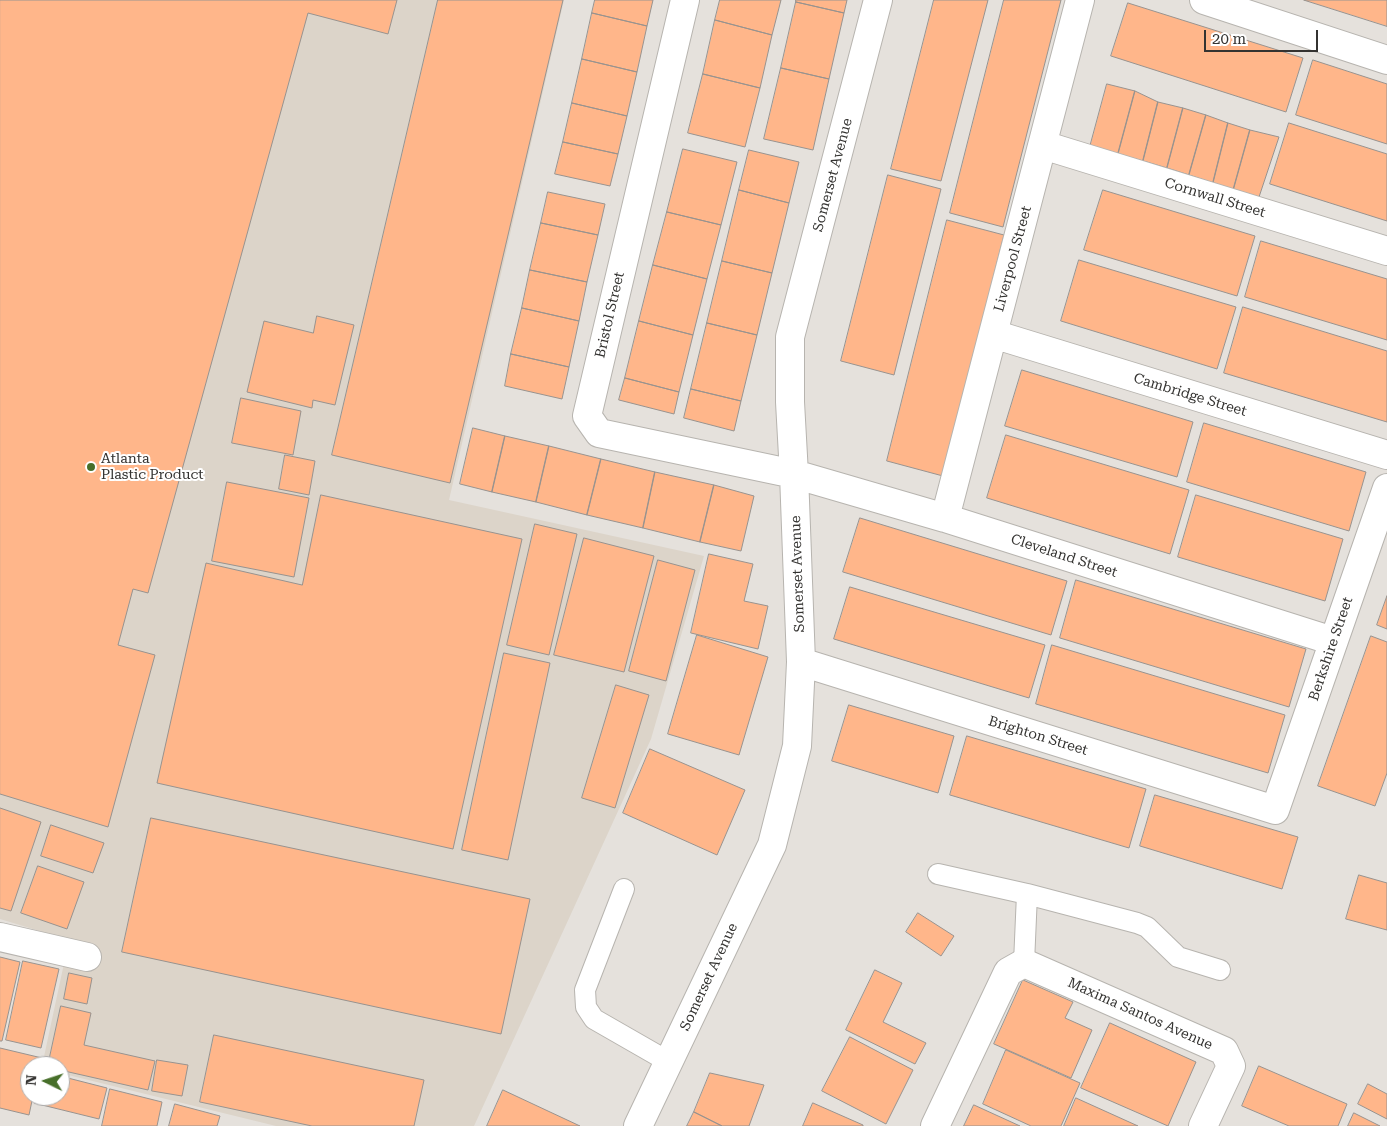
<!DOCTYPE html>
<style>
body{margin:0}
#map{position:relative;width:1387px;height:1126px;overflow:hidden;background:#e5e1dc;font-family:"Roboto Serif",serif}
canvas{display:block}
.north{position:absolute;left:20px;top:1056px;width:50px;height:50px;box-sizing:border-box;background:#fff;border:1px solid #aeadad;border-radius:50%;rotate:274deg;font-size:14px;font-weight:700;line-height:20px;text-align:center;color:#343331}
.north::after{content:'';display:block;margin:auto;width:18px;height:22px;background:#476f2a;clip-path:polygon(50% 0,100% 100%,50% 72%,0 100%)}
.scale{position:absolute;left:1204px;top:30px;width:114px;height:22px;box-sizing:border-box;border:2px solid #343331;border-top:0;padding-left:6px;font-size:15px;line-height:18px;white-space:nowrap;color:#343331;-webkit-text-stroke:4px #fff;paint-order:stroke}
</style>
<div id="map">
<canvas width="1387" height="1126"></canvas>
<div class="north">N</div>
<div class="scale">20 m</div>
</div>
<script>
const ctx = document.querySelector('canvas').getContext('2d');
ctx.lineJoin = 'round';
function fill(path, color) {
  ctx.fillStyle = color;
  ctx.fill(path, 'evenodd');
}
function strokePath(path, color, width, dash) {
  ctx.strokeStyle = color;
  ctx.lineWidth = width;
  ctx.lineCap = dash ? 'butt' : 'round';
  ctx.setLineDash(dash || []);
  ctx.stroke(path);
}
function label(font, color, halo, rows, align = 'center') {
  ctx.font = font + ' "Roboto Serif",serif';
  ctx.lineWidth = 4;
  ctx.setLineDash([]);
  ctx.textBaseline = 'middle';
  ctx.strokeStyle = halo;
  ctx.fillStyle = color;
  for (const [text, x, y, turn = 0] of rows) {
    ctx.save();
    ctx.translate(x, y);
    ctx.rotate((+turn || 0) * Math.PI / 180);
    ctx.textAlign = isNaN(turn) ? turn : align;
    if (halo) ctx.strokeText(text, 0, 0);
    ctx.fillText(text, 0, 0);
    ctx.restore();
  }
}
fill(new Path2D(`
 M0,0h564l-115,500 255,56 -53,183 -177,387h-198l-216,-53v-7h-18l27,-126 -69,-21z`), '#dcd4c9');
const building = new Path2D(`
 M0,0h397l-9,34 -80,-21 -160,580 -15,-4 -15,56 37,10 -47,172 -108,-33z
 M438,0h125l-113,483 -118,-28z
 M595,0h58l-6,26 -55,-13z
 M720,0h61l-9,35 -57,-15z
 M796,0h51l-3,13 -48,-11z
 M934,0h54l-47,181 -50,-12z
 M1004,0h57l-58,227 -53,-14z
 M1304,0h83v26z
 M796,2l48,11 -15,66 -48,-11z
 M1128,3l175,55 -17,54 -175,-56z
 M592,13l55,13 -10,46 -55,-13z
 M715,20l57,15 -12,53 -57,-14z
 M582,59l55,13 -10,44 -55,-13z
 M1313,60l74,24v60l-91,-29z
 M781,68l48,11 -16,71 -49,-11z
 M703,74l57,14 -15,59 -57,-14z
 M1107,84l28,7 -17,63 -28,-7z
 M1135,91l23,11 -15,59 -25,-7z
 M1158,102l25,6 -16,60 -24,-7z
 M572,103l55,13 -9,38 -55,-12z
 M1183,108l23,7 -17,60 -22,-7z
 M1206,115l22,8 -15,60 -24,-8z
 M1228,123l22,7 -17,61 -20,-8z
 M1289,123l98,31v67l-117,-37z
 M1250,130l29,7 -20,60 -26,-6z
 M563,142l55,12 -8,32 -55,-12z
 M683,149l54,13 -16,63 -54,-13z
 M749,150l50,12 -10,41 -50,-13z
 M888,175l53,14 -47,186 -53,-14z
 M739,190l50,13 -17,70 -50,-12z
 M1103,190l152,46 -18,60 -153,-46z
 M548,192l57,12 -7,31 -57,-12z
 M667,212l54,13 -14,54 -54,-14z
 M947,220l57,15 -61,241 -56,-15z
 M541,223l57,12 -11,47 -57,-12z
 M1261,241l126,38v61l-142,-43z
 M1079,260l157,47 -19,62 -156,-48z
 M722,261l50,12 -15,62 -50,-12z
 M653,265l54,14 -14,56 -54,-14z
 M530,270l57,12 -8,39 -57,-13z
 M1243,307l144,44v71l-163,-49z
 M522,308l57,13 -10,46 -58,-13z
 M317,316l37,9 -19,80 -22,-5 -1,8 -65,-16 17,-71 49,12z
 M639,321l54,14 -14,57 -54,-14z
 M707,323l50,12 -16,66 -50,-12z
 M511,354l58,13 -7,32 -57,-13z
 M1022,370l171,52 -16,55 -172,-51z
 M625,378l54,14 -5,22 -55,-14z
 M691,389l50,12 -7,30 -50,-13z
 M241,398l60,13 -8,44 -61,-12z
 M1204,423l162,49 -17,59 -162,-49z
 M473,428l32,8 -13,56 -32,-8z
 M1006,435l183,55 -19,64 -183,-56z
 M505,436l44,10 -13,56 -44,-10z
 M549,446l52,13 -14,56 -51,-13z
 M285,455l30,6 -6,34 -30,-6z
 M601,459l54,13 -12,56 -56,-13z
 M655,472l59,13 -14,57 -57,-14z
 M227,482l82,16 -15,79 -82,-16z
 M714,485l40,11 -13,55 -41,-9z
 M321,495l201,44 -69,310 -296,-66 49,-220 96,22z
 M1196,495l147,44 -18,62 -147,-44z
 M860,518l207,63 -16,54 -208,-63z
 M535,524l42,10 -28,121 -42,-10z
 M584,538l70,18 -30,116 -70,-17z
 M709,554l44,10 -9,37 24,5 -10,43 -67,-16z
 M658,560l37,10 -29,111 -37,-10z
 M1076,580l230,69 -17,58 -229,-69z
 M850,587l195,58 -16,53 -195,-59z
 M1387,596v33l-10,-4z
 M697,635l71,22 -29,98 -71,-21z
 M1371,636l16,6v131l-12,33 -57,-20z
 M1052,645l233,70 -17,58 -232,-69z
 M504,653l46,10 -42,197 -46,-10z
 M616,685l33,10 -34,113 -33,-10z
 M849,705l105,31 -16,57 -106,-32z
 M967,736l179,53 -17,59 -179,-53z
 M650,749l95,41 -28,65 -94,-42z
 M1155,795l143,42 -16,52 -142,-43z
 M0,808l41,14 -30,89 -11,-3z
 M151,818l379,81 -29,135 -379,-82z
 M51,825l53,18 -11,30 -52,-17z
 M38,866l46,16 -17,47 -46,-16z
 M1359,875l28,8v47l-41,-11z
 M918,913l36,23 -13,20 -35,-24z
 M0,957l20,5 -18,79h-2z
 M23,961l36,8 -18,79 -35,-8z
 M875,970l27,13 -19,39 43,21 -11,21 -69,-34z
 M69,973l23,5 -5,26 -23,-5z
 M1023,980l50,22 -8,16 27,12 -21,48 -77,-34z
 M61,1006l30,7 -7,32 71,16 -7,29 -88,-20v-4h-12z
 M1110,1023l86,39 -28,64 -87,-38z
 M214,1035l210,45 -10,46h-102l-112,-24z
 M850,1037l63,33 -27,54 -64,-33z
 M0,1048l42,10 -2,8h-10v30h3l-4,19 -29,-7z
 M1006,1050l74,33 -19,43h-30l-48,-22z
 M157,1060l31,5 -6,31 -30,-5z
 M1259,1066l88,38 -9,22h-49l-47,-20z
 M710,1073l54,12 -15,41h-27l-28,-14z
 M60,1076l47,12 -8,31 -65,-16 2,-7h24z
 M1368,1084l19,10v25l-29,-15z
 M110,1089l52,13 -5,24h-55z
 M503,1090l77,36h-93z
 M1076,1098l62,28h-74z
 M813,1103l50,22v1h-60z
 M175,1104l45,12 -3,10h-48z
 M974,1105l46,21h-56z
 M694,1112l28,14h-35z
 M1354,1113l26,13h-32z`);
fill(building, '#ffb68a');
strokePath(building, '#98938f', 1);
const lane = new Path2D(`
 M938,874l89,20
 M624,889l-39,101 1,17 8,12 75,43
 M1024,963l3,-69 110,29 10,4 31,30 42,13`);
const street = new Path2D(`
 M685,0l-98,416 12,17 195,41 151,44 388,123
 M1204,0l183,60
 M1043,145l344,106
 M993,334l394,121
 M945,518l135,-518
 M801,662l474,148 112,-322
 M0,937l87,20
 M638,1126l134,-281 25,-99 4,-84 -7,-188 -4,-72v-65l88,-337
 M935,1126l73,-154 16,-9 200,88 7,15 -28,60`);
strokePath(lane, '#b7b4af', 22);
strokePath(street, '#b7b4af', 30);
strokePath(lane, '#fff', 20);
strokePath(street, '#fff', 28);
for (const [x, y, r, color] of [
 [91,467,5,"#476f2a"]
]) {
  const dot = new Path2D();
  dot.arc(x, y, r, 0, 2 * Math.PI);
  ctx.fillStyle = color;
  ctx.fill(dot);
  strokePath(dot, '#fff', 2);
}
label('14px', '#343331', '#fff', [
 ["Somerset Avenue",833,175,-75],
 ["Cornwall Street",1215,198,17],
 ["Liverpool Street",1013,259,-75],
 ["Bristol Street",610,315,-77],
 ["Cambridge Street",1190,395,17],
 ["Cleveland Street",1064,556,18],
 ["Somerset Avenue",798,574,-92],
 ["Berkshire Street",1331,649,-71],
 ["Brighton Street",1038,736,17],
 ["Somerset Avenue",709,977,-65],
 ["Maxima Santos Avenue",1140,1014,24]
]);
label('14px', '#343331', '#fff', [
 ["Atlanta",101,459],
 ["Plastic Product",101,475]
], 'left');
</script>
